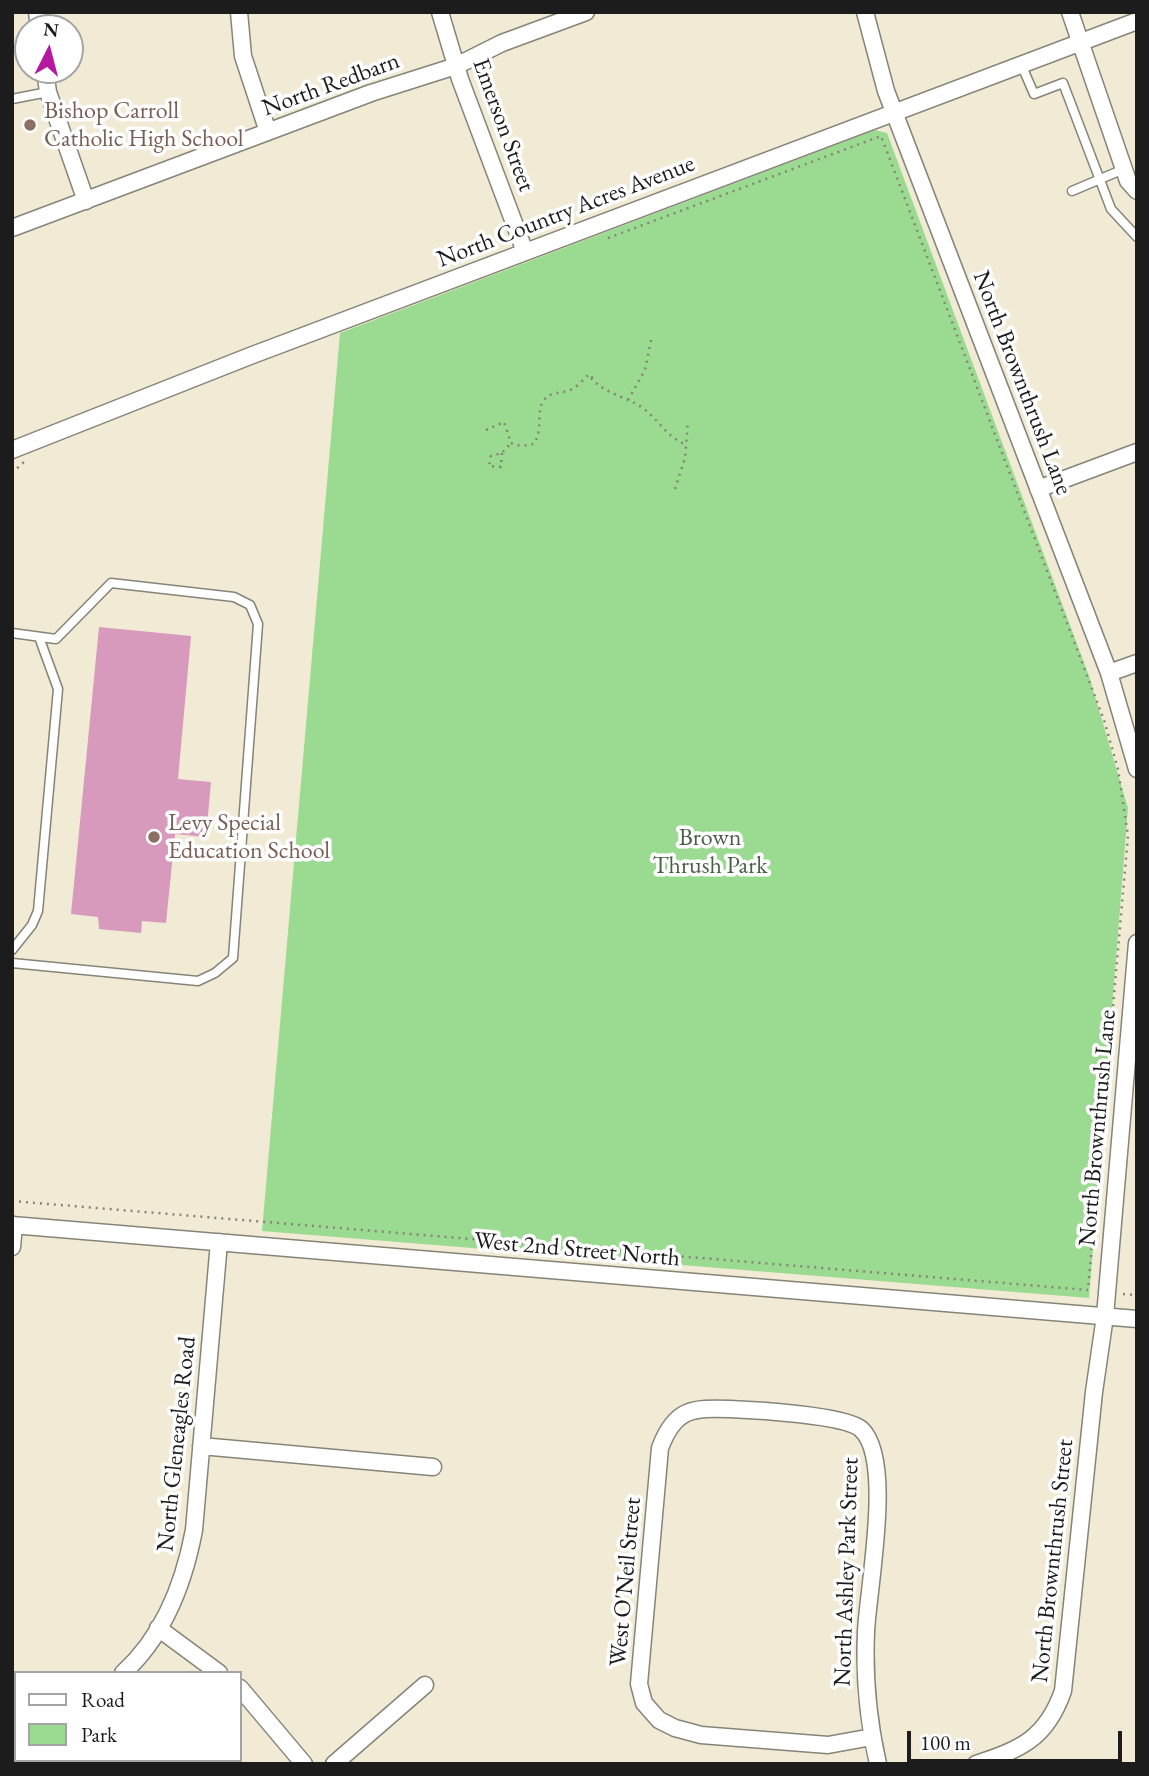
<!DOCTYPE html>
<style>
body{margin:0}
#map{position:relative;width:1149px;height:1776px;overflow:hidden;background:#f1ebd5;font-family:"EB Garamond",serif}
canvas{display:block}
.frame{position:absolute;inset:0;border:14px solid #1c1c1c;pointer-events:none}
.legend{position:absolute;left:14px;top:1671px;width:228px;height:91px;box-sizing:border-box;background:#fff;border:2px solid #a4a4a4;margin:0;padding:9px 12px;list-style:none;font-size:21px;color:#1c1c1c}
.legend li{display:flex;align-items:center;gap:14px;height:35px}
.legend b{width:35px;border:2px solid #a4a4a4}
.north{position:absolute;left:14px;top:14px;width:70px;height:70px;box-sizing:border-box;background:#fff;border:2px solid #a4a4a4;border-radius:50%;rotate:6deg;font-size:19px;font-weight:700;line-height:28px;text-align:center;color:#1c1c1c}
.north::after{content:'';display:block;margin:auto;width:24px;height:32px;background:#b5179e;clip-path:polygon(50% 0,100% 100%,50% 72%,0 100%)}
.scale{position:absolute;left:907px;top:1731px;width:215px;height:32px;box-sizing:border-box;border:4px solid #1c1c1c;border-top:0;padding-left:9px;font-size:21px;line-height:24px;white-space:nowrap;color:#1c1c1c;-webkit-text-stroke:5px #fff;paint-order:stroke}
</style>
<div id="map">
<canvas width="1149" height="1776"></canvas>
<div class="frame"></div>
<ul class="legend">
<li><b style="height:9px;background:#fff"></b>Road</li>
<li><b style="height:19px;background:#9adb91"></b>Park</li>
</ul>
<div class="north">N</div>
<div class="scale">100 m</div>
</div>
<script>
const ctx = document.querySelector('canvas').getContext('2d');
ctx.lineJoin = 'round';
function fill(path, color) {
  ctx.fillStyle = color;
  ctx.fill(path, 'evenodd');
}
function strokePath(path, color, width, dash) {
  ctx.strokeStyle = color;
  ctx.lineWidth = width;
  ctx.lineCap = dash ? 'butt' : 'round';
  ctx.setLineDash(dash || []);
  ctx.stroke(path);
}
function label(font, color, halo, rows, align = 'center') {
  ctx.font = font + ' "EB Garamond",serif';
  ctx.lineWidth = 7;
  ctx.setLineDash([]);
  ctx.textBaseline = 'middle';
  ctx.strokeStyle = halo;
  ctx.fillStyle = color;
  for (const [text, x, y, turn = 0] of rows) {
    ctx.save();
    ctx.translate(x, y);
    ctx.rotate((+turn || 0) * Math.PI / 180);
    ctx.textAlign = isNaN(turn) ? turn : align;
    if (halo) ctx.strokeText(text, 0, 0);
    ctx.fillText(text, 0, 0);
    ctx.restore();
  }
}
fill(new Path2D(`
 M875,130l12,3 202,543 39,132 -39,490 -827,-67 78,-898z`), '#9adb91');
fill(new Path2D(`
 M99,627l92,9 -13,143 33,3 -5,55 -31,-3 -9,89 -24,-2 -1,12 -42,-4 -1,-12 -27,-3z`), '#d799bc');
const service = new Path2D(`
 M1021,64l13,30 29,-11 48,126 26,28
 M12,99l36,-7
 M1072,191l52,-22
 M12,633l44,6 55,-56 123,14 16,8 8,19 -25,334 -18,15 -17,8 -186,-18
 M12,950l20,-25 6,-14 20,-222 -19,-52`);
const minor = new Path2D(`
 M37,12l2,16
 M239,12l4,44 25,76
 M440,12l20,67 65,173
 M865,12l21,79 223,582 28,96
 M1070,12l58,169 9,10
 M45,70l3,22 38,109
 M12,228l359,-135 85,-27 46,-23 84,-31
 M12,450l238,-94 887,-335
 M1038,489l99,-37
 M1109,673l28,-10
 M12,1225l1125,94
 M12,1247l2,-22
 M201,1446l232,21
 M158,1628l61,45
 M123,1673c41,-37 61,-90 71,-143l25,-288
 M240,1688l64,76
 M12,1711l4,5
 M872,1737l-44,8 -127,-10 -26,-7 -16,-8 -15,-17 -5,-19 21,-236c15,-40 32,-40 70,-39 24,1 115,6 131,20 33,30 7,158 5,203 -2,44 2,88 12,132
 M15,1764l3,-4
 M334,1764l91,-79
 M976,1764c45,-15 70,-25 87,-73l31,-299 11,-76 32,-373`);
strokePath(service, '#868478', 11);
strokePath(minor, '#868478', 19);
strokePath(new Path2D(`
 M608,238l273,-102 223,584 14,49 10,67 -40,454
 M591,378c15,17 36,18 53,31 16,12 23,29 43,36
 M628,400l17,-30 6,-30
 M486,430l18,-8 7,21
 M511,443l10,3 13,-2c10,-16 1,-32 10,-44 7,-9 17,-6 26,-10 6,-2 13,-10 18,-15l3,3 6,-4
 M502,453l-1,14 -12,-1 2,-10 11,-3 9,-10
 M12,473l12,-11
 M675,489l10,-31 3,-37
 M12,1201l1076,89
 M1123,1294l14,1`), '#868478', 2.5, [2, 5]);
strokePath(service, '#fff', 8);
strokePath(minor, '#fff', 16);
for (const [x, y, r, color] of [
 [30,125,7,"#8d6e63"],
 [154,837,7,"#8d6e63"]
]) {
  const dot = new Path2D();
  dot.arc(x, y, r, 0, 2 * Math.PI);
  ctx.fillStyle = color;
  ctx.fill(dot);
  strokePath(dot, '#fff', 2.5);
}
label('24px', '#1c1c1c', '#fff', [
 ["North Redbarn",331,85,-20],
 ["Emerson Street",503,125,70],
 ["North Country Acres Avenue",566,212,-21],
 ["North Brownthrush Lane",1022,383,69],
 ["North Brownthrush Lane",1098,1128,-85],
 ["West 2nd Street North",577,1250,5],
 ["North Gleneagles Road",177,1444,-84],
 ["North Brownthrush Street",1053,1561,-84],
 ["North Ashley Park Street",847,1572,-88],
 ["West O'Neil Street",626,1582,-85]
]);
label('24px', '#785e54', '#fff', [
 ["Bishop Carroll",44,111],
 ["Catholic High School",44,139],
 ["Levy Special",168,823],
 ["Education School",168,851]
], 'left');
label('24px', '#485f45', '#fff', [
 ["Brown",710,838],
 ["Thrush Park",710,866]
]);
</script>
